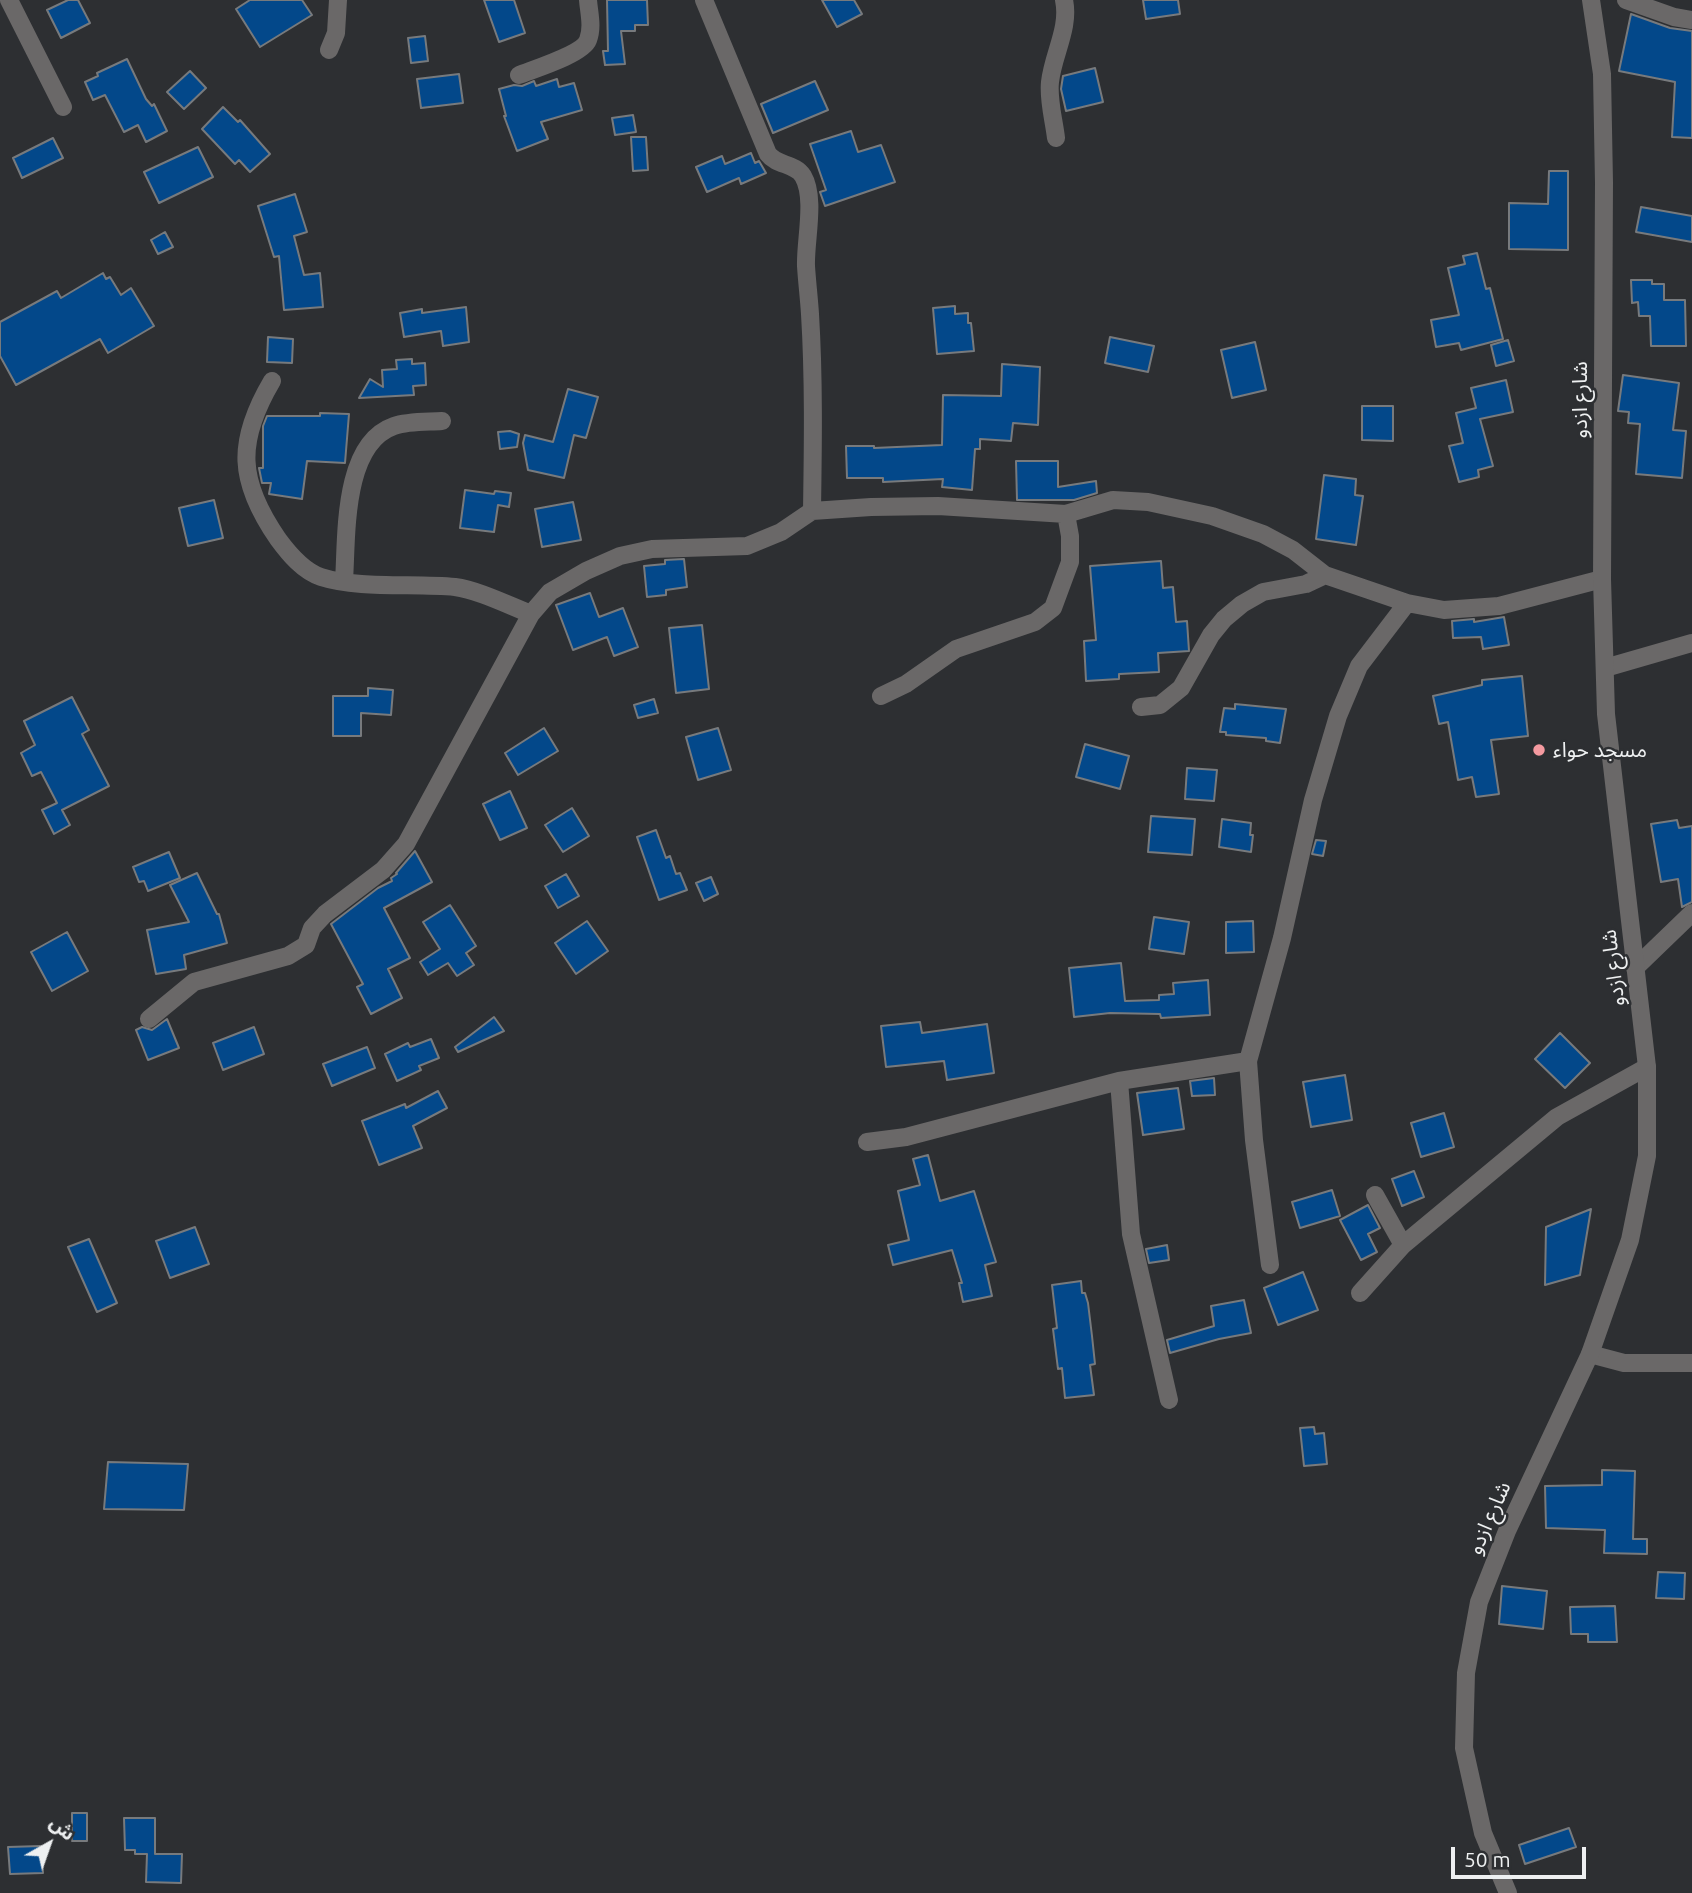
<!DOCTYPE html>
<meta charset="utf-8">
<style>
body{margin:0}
#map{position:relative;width:1692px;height:1893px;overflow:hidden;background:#2d2f32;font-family:Ubuntu,"Noto Sans Arabic",sans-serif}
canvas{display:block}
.north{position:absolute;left:14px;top:1809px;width:70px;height:70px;-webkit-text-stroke:5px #2d2f32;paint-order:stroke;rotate:40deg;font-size:19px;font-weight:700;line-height:28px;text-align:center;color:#eef0f1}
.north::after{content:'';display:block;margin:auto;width:24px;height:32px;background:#eef0f1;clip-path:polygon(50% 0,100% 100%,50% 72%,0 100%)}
.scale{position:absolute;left:1451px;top:1847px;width:135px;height:32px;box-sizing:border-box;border:4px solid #eef0f1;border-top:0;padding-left:9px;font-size:21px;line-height:24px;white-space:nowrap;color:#eef0f1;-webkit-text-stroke:5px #2d2f32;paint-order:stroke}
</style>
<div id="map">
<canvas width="1692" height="1893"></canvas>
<div class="north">ش</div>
<div class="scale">50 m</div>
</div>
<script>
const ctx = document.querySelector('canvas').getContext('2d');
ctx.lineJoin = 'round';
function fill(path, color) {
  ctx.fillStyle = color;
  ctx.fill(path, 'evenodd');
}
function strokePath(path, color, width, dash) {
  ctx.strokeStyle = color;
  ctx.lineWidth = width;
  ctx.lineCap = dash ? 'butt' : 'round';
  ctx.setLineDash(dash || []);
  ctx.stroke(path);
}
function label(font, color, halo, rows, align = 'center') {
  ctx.font = font + ' Ubuntu,"Noto Sans Arabic",sans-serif';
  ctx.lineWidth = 5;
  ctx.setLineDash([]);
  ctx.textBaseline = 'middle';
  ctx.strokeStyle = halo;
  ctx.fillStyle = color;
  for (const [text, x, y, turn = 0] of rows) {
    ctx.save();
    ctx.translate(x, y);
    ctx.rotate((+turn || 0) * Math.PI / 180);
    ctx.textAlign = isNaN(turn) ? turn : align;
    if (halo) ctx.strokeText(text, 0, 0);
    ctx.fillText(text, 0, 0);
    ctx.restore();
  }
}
const building = new Path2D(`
 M68,0h10l12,23 -29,15 -14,-28z
 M250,0h52l10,15 -52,32 -24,-38z
 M484,0h30l11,33 -26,9z
 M607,0h40l1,25h-13v6h-14l4,33 -20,1 -2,-14h5z
 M822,0h32l8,14 -25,13z
 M1143,0h35l2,14 -34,5z
 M1631,14l39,14 22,3v107l-20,-1 3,-55 -56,-11z
 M425,36l3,25 -17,2 -3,-25z
 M127,59l19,40 6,7 2,-2 13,27 -21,11 -8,-17 -14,7 -19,-37 -12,5 -8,-18 13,-6 -1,-3z
 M1095,68l8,34 -37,9 -5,-22 2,-13z
 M190,71l16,17 -22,21 -17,-17z
 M459,74l4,29 -42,5 -4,-29z
 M557,79l2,8 15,-4 8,27 -41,12 7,17 -31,12 -13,-35h2l-7,-27 15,-4 8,1 12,-5 2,5z
 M815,81l13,29 -55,23 -12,-29z
 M223,107l15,15 2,-2 30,34 -20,18 -11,-12 -4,4 -33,-35z
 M633,115l3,17 -21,3 -3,-17z
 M851,131l7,21 23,-7 14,37 -70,24 -5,-14 6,-2 -16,-46z
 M631,137h15l2,33 -15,1z
 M53,138l10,20 -41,20 -9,-20z
 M198,147l15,30 -54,26 -15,-31z
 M751,153l4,10 4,-2 7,12 -25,11 -2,-6 -32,14 -11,-25 26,-11 3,8z
 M1549,171h19v79l-59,-1v-46l39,1z
 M295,194l12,38 -13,4 10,39 16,-2 3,34 -39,3 -5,-54 -5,1 -16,-51z
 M1641,207l51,9v26l-56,-10z
 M165,232l8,15 -15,7 -7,-14z
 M1477,253l9,36 4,-1 13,51 -42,11 -2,-7 -23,4 -5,-27 28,-5 -11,-47 17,-4 -2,-8z
 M103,273l3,6 4,-2 11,18 10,-7 23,38 -46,27 -8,-14 -84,46 -16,-29v-34l57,-31 4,7z
 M1631,280h21v4h12v16h21l1,46h-35l-1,-30h-11l-1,-14 -6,1z
 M955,306v8l13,-1v10h3l3,28 -37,3 -4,-46z
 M466,307l3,35 -26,4 -2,-15 -37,6 -4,-24 22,-4v4z
 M268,337l25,2 -1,24 -25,-1z
 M1110,337l44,9 -6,26 -43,-9z
 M1508,340l6,21 -18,5 -5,-21z
 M1255,342l11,48 -34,8 -11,-48z
 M412,359v5l13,-1 1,22 -13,1 1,9 -55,3 11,-19 13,8 -1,-17 15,-1 -1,-9z
 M1002,364l38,3 -2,58 -25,-2 -2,18 -31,-2v10h-5l-3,41 -30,-3 1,-8 -60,3v-4h-36l-1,-32h28v2l68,-3 1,-50 58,1z
 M1623,375l56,8 -6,47 13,1 -4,47 -46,-4 4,-50 -12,-1 1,-11 -11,-1z
 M1506,380l7,32 -33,7 13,47 -15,4 1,7 -20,5 -10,-36 14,-3 -7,-30 20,-5 -5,-20z
 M568,389l30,8 -12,41 -12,-3 -10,43 -36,-8 -5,-27 2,-8 28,7z
 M1362,406h31v35l-31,-1z
 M320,413l29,1 -4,49 -38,-2 -5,38 -33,-5 2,-11h-9l-3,-15h4v-42l4,-10h53z
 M510,431l9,3 -2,13 -17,2 -2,-17z
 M1016,461h42v26l38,-6 1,12 -23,7h-57z
 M1324,475l32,4 -1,16 8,1 -7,49 -40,-6z
 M465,490l29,4 1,-3 16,2 -2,14 -11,-2 -4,27 -34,-4z
 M214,500l9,38 -35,8 -9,-38z
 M573,502l8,38 -39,7 -7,-38z
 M684,559l3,28 -21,3v5l-19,2 -3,-31 21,-2v-4z
 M1161,561l2,27 10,-1 3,35 11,-1 2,30 -31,2 1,19 -40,2v5l-33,2 -2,-40 12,-1 -6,-74z
 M590,593l9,24 24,-9 15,39 -24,9 -7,-19 -34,13 -17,-45z
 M1504,617l5,28 -26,4 -2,-12 -28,1 -1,-17 22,-2v3z
 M702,625l7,64 -33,4 -7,-65z
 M1522,676l6,60 -37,4 8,54 -23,3 -4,-20 -14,3 -10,-58 -9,2 -6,-28 49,-11v-5z
 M368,688l25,2 -2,25 -30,-2v23h-28v-40h35z
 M72,697l17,33 -7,4 27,52 -47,24 8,15 -16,9 -12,-24 15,-7 -16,-31 -9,4 -11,-23 14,-8 -11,-24z
 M654,699l4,14 -20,5 -4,-13z
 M1235,704l51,5 -6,34 -14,-2v-3l-40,-3v-3h-6l4,-24 11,1z
 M544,728l14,23 -40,24 -13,-22z
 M718,728l13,42 -33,10 -12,-43z
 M1085,744l44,12 -9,33 -44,-12z
 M1187,768l30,2 -3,31 -29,-2z
 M510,791l17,37 -27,12 -17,-36z
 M572,808l17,28 -26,16 -18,-27z
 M1151,816l44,3 -3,36 -44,-3z
 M1222,819l29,4 -1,12h3l-2,17 -32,-5z
 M1677,820l2,8 13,-2v76l-10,5 -4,-28 -17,3 -10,-58z
 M656,830l10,28 4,-2 6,18 4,-1 7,17 -28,10 -22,-63z
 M1316,840l10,1 -3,15 -11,-2z
 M415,851l17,31 -48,26 26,50 -22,11 14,29 -31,16 -14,-27 6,-3 -32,-60 47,-36 14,-7 -1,-3 6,-4 -1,-1z
 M169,852l11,26 -32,13 -4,-10 -5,1 -6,-15z
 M197,873l20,41h2l8,29 -43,12 2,14 -30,5 -9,-44 42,-8 -19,-37z
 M566,874l13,22 -21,12 -13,-22z
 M711,877l7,17 -14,7 -8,-18z
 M450,905l26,41 -10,7 8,12 -17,11 -9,-13 -20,12 -8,-13 20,-13 -17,-27z
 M1154,917l35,5 -5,32 -35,-5z
 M587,921l21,30 -32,23 -21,-31z
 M1253,921l1,31 -28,1v-31z
 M67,932l21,39 -36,20 -21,-39z
 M1121,963l4,38 34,-1v-5l15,-1 -1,-11 35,-3 2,35 -49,3 -1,-4 -50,-1 -36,4 -5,-49z
 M494,1017l10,14 -46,21 -3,-5z
 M167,1019l12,29 -31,12 -12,-30 6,-3 10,3z
 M920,1022l2,11 65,-9 7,49 -47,7 -3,-19 -58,6 -5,-41z
 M254,1027l10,27 -41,16 -10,-27z
 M1560,1033l30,30 -25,25 -30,-29z
 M431,1039l8,19 -20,8 2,4 -24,11 -12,-27 23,-11 2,4z
 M367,1047l8,21 -43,18 -9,-22z
 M1345,1075l7,45 -41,7 -8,-45z
 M1214,1078l1,17 -23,1 -2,-15z
 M1178,1088l6,41 -41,6 -6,-42z
 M438,1091l9,17 -34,18 9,22 -43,17 -17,-44 43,-17 1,4z
 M1444,1113l10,34 -33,10 -10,-34z
 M928,1155l12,46 34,-10 22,71 -11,3 7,31 -29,6 -4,-19h3l-10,-33 -59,15 -5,-20 21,-5 -11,-49 22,-6 -7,-26z
 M1414,1171l10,26 -22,9 -10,-27z
 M1332,1190l8,26 -40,12 -8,-26z
 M1368,1205l12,23 -12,6 9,18 -16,8 -21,-40z
 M1591,1209l-11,66 -35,10 1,-58z
 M195,1227l14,37 -39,14 -14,-37z
 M89,1239l28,64 -20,9 -29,-65z
 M1167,1245l2,15 -20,3 -3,-14z
 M1303,1272l15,38 -40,15 -14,-37z
 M1081,1281l1,12h3l3,10 4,33 3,28 -5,1 4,30 -29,3 -3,-30 -4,1 -5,-40 4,-1 -5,-43z
 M1244,1300l7,33 -32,6 -49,14 -3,-13 47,-14 -3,-20z
 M1314,1427l1,7 9,-1 3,31 -23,2 -4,-38z
 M108,1462l80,2 -4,46 -80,-1z
 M1602,1470l33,1 -2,68h14v15l-43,-1 1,-23 -59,-2 -1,-42 57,-1z
 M1658,1572l27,1 -1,26 -28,-1z
 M1502,1586l45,5 -4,38 -44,-5z
 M1615,1606l2,36h-29v-8h-17l-1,-27z
 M72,1813h15v28h-15z
 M124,1818h31v36h27l-1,29 -35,-1 1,-28h-12v-4h-10z
 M1569,1828l7,19 -51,17 -6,-19z
 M41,1846l2,27 -33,1 -2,-27z`);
fill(building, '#03488a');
strokePath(building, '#777a7d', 2);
strokePath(new Path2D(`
 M9,0l54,107
 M704,0l64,154c9,12 27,9 35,22 13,22 2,65 3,90 1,16 3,32 4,48 4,65 3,131 2,197
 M1626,0l48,17 18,3
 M329,50l7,-17 2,-33
 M519,75c15,-6 64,-21 69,-35 5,-13 1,-27 0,-40
 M1056,138c-2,-18 -8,-38 -6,-56 3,-28 20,-54 14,-82
 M272,381c-36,61 -34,100 6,158 11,15 25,32 43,38 37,12 94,6 134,10 23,3 53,18 76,27
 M344,581c3,-44 -2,-137 50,-155 14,-5 33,-4 48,-5
 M1605,668l87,-25
 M881,696l25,-12 50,-35 79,-27 18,-14 17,-46v-26l-4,-22
 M1141,707l19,-2 21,-17 30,-53 13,-16 18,-15 21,-12 43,-8 19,-9
 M1635,968l57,-55
 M149,1019l45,-37 94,-26 18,-11 6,-17 13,-14 58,-44 23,-26 125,-230 19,-22 36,-21 34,-15 32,-7 95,-3 34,-14 31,-21 59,-4 67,-1 128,8 47,-14 35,2 64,14 51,18 30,16 32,25 82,28 37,7 55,-4 103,-27
 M1248,1061l6,79 16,125
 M1119,1081l12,153 38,166
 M867,1142l39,-5 213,-56 129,-20 34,-123 31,-138 25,-84 21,-50 48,-63
 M1375,1195l28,50
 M1360,1293l43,-48 154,-128 90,-50
 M1590,1354l34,9h68`), '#6a6868', 18);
strokePath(new Path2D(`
 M1508,1893l-25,-60 -19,-85 2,-75 13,-71 28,-71 83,-177 40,-114 17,-84v-89l-41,-353 -4,-135 2,-396 -2,-109 -11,-74`), '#6a6868', 18);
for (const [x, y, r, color] of [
 [1539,750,7,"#f49aa0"]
]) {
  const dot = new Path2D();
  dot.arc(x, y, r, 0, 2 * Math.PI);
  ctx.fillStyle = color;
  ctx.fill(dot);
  strokePath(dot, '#2d2f32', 2.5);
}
label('21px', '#eef0f1', '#2d2f32', [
 ["شارع ازدو",1580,400,-90],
 ["شارع ازدو",1613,968,-97],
 ["شارع ازدو",1489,1518,-66]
]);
label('21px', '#eef0f1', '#2d2f32', [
 ["مسجد حواء",1553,750]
], 'left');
</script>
